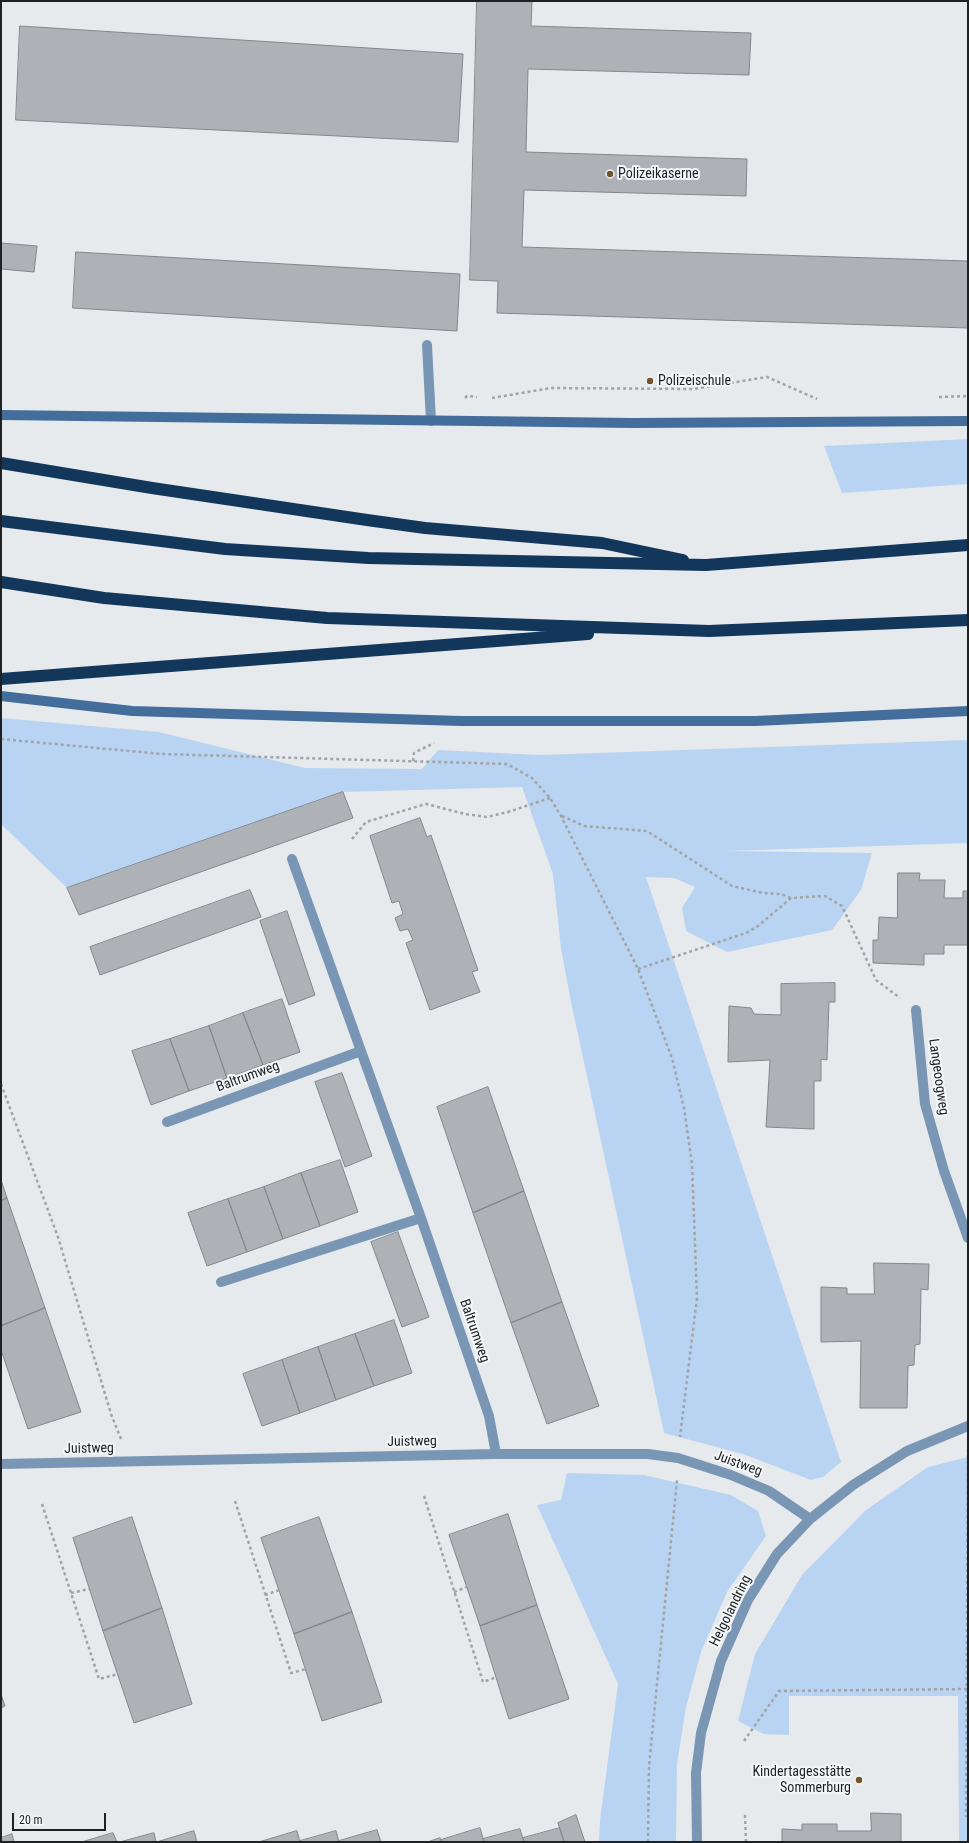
<!DOCTYPE html>
<meta charset="utf-8">
<style>
body{margin:0}
#map{position:relative;width:969px;height:1843px;overflow:hidden;background:#e6eaed;font-family:"Roboto Condensed",sans-serif}
canvas{display:block}
.frame{position:absolute;inset:0;border:2px solid #1e2021;pointer-events:none}
.scale{position:absolute;left:12px;top:1813px;width:94px;height:18px;box-sizing:border-box;border:2px solid #1e2021;border-top:0;padding-left:5px;font-size:12px;line-height:14px;white-space:nowrap;color:#1e2021;-webkit-text-stroke:3px #f4f7fa;paint-order:stroke}
</style>
<div id="map">
<canvas width="969" height="1843"></canvas>
<div class="frame"></div>
<div class="scale">20 m</div>
</div>
<script>
const ctx = document.querySelector('canvas').getContext('2d');
ctx.lineJoin = 'round';
function fill(path, color) {
  ctx.fillStyle = color;
  ctx.fill(path, 'evenodd');
}
function strokePath(path, color, width, dash) {
  ctx.strokeStyle = color;
  ctx.lineWidth = width;
  ctx.lineCap = dash ? 'butt' : 'round';
  ctx.setLineDash(dash || []);
  ctx.stroke(path);
}
function label(font, color, halo, rows, align = 'center') {
  ctx.font = font + ' "Roboto Condensed",sans-serif';
  ctx.lineWidth = 4;
  ctx.setLineDash([]);
  ctx.textBaseline = 'middle';
  ctx.strokeStyle = halo;
  ctx.fillStyle = color;
  for (const [text, x, y, turn = 0] of rows) {
    ctx.save();
    ctx.translate(x, y);
    ctx.rotate((+turn || 0) * Math.PI / 180);
    ctx.textAlign = isNaN(turn) ? turn : align;
    if (halo) ctx.strokeText(text, 0, 0);
    ctx.fillText(text, 0, 0);
    ctx.restore();
  }
}
fill(new Path2D(`
 M968,439v45l-126,9 -18,-47z
 M1,718l158,14 146,36 117,1 16,-19 103,5 427,-15v103l-241,8 145,2 -11,37 -29,40 -105,22 -41,-21 -4,-23 13,-21 -21,-9 -28,-1 195,585 -18,15 -12,3 -68,-26 -79,-21 -93,-431 -10,-53 -8,-75 -31,-87 -179,5 -276,96 -66,-64z
 M968,1457v385h-9l-1,-146h-169v39l-25,-1 -26,-13 17,-67 47,-79 64,-65 62,-43z
 M567,1473l77,2 87,20 27,16 8,25 -39,56 -26,60 -15,55 -9,57 -1,78h-77l1,-22 18,-136 -81,-179 24,-5z`), '#b9d4f2');
const building = new Path2D(`
 M477,1h55l-1,25 220,7 -2,42 -221,-6 -2,83 221,7 -1,37 -222,-6 -2,57 446,14v67l-471,-15 1,-32 -28,-1z
 M20,26l443,28 -5,88 -442,-22z
 M1,243l36,3 -3,26 -33,-3z
 M76,252l384,22 -3,57 -384,-23z
 M343,792l10,26 -274,97 -12,-27z
 M420,818l7,19 4,-2 47,135 -6,2 8,20 -50,18 -24,-67 7,-3 -5,-11 -8,2 -5,-13 8,-4 -4,-13 -7,2 -22,-67z
 M898,873h22l-1,7h26l-1,18h19v-7h5v54h-24v9h-20v11l-51,-2v-23h5l1,-23 18,1z
 M250,890l11,27 -161,58 -10,-28z
 M287,911l28,84 -26,10 -29,-84z
 M835,983v19h-6l-2,58 -6,-1v22h-7v48l-48,-2 4,-67 -42,2 1,-56 22,2 3,6 27,1v-31z
 M282,999l18,53 -37,13 -20,-52z
 M243,1013l20,52 -36,13 -18,-52z
 M209,1026l18,52 -38,13 -19,-52z
 M170,1039l19,52 -38,14 -19,-54z
 M342,1073l30,83 -27,11 -30,-85z
 M488,1087l36,104 -51,22 -36,-106z
 M340,1160l18,52 -38,14 -19,-53z
 M301,1173l19,53 -37,13 -19,-52z
 M1,1180l6,18 -6,3z
 M264,1187l19,52 -36,13 -19,-53z
 M524,1191l38,111 -51,21 -38,-110z
 M7,1198l38,110 -44,18v-125z
 M228,1199l19,53 -40,14 -19,-53z
 M398,1232l31,85 -27,10 -31,-85z
 M874,1263l55,1 -1,26 -7,-1 -1,55 -5,1 -1,20 -6,1 -1,42h-47l1,-67 -40,1v-55l26,1v6h27z
 M562,1302l37,104 -52,18 -36,-101z
 M45,1308l36,104 -53,17 -27,-79v-24z
 M394,1320l18,53 -38,13 -19,-52z
 M355,1334l19,52 -38,14 -18,-53z
 M318,1347l18,53 -36,13 -18,-53z
 M282,1360l18,53 -38,13 -19,-52z
 M508,1514l29,91 -57,21 -31,-91z
 M132,1517l30,91 -59,23 -30,-93z
 M319,1517l33,95 -58,22 -33,-96z
 M537,1605l32,94 -60,20 -29,-93z
 M162,1608l30,96 -58,19 -31,-92z
 M352,1612l30,90 -60,19 -28,-87z
 M1,1694l4,12 -4,2z
 M871,1813l30,1v28h-119v-13l20,1v-6h35v7h34z
 M576,1815l9,27h-21l-6,-19z
 M480,1828l4,14h-42l-1,-2z
 M560,1828l4,14h-40l-1,-4z
 M520,1829l4,13h-40l-1,-3z
 M377,1830l4,12h-42v-1z
 M194,1831l3,11h-40z
 M297,1831l3,11h-41z
 M336,1831l3,11h-39v-1z
 M113,1833l4,9h-35z
 M154,1833l2,9h-36z
 M12,1834l2,8h-13v-4z
 M440,1838l2,4h-14z`);
fill(building, '#aeb1b5');
strokePath(building, '#84878a', 1);
strokePath(new Path2D(`
 M939,397l29,-1
 M465,398l2,-2 10,1
 M492,398l59,-10 142,1 74,-12 50,22
 M1,739l161,15 345,10 25,14 18,20 11,18 77,153 34,89 12,50 8,56 5,134 -17,139
 M413,761l1,-8 20,-10
 M562,816l22,10 63,5 85,55 31,7 18,1 10,4
 M352,839l14,-17 60,-18 39,10 22,3 21,-5 42,-14
 M638,969l108,-36 12,-7 33,-28 34,-2 17,10 34,74 24,18
 M1,1084l57,153 53,177 10,25
 M968,1449l-2,367h2
 M424,1496l59,186 14,-5
 M235,1501l56,172 15,-4
 M42,1504l57,175 19,-5
 M454,1592l13,-5
 M71,1593l18,-4
 M265,1595l14,-5
 M744,1741l35,-50 188,-2
 M745,1815l1,27
 M648,1842l1,-76 28,-286`), '#a1a4a6', 2.5, [3, 3]);
strokePath(new Path2D(`
 M427,345l4,76`), '#7a96b5', 10);
strokePath(new Path2D(`
 M292,859l129,359 68,198 7,38
 M916,1010l9,94 19,67 24,67
 M167,1122l194,-71
 M221,1282l200,-64
 M1,1464l495,-10h152l30,4 53,17 38,16 41,28
 M697,1842l-1,-69 5,-40 20,-72 27,-61 29,-46 33,-35 43,-34 54,-34 61,-25`), '#7a96b5', 10);
strokePath(new Path2D(`
 M1,415l631,8 336,-2
 M1,696l131,15 329,10h295l212,-10`), '#436d9a', 10);
strokePath(new Path2D(`
 M1,463l151,25 215,32 58,8 177,15 81,17
 M1,521l224,28 143,9 338,7 262,-20
 M1,582l103,16 223,20 382,13 259,-11
 M1,679l587,-45`), '#13375b', 12);
for (const [x, y, r, color] of [
 [610,174,4,"#74542a"],
 [650,381,4,"#74542a"],
 [859,1780,4,"#74542a"]
]) {
  const dot = new Path2D();
  dot.arc(x, y, r, 0, 2 * Math.PI);
  ctx.fillStyle = color;
  ctx.fill(dot);
  strokePath(dot, '#f4f7fa', 1.5);
}
label('14px', '#1e2021', '#f4f7fa', [
 ["Polizeikaserne",618,174],
 ["Polizeischule",658,381],
 ["Kindertagesstätte",851,1772,"right"],
 ["Sommerburg",851,1788,"right"]
], 'left');
label('14px', '#1e2021', '#f4f7fa', [
 ["Baltrumweg",248,1077,-20],
 ["Langeoogweg",938,1077,82],
 ["Baltrumweg",474,1331,71],
 ["Juistweg",412,1442,-1],
 ["Juistweg",89,1449,-1],
 ["Juistweg",738,1464,20],
 ["Helgolandring",731,1611,-64]
]);
</script>
